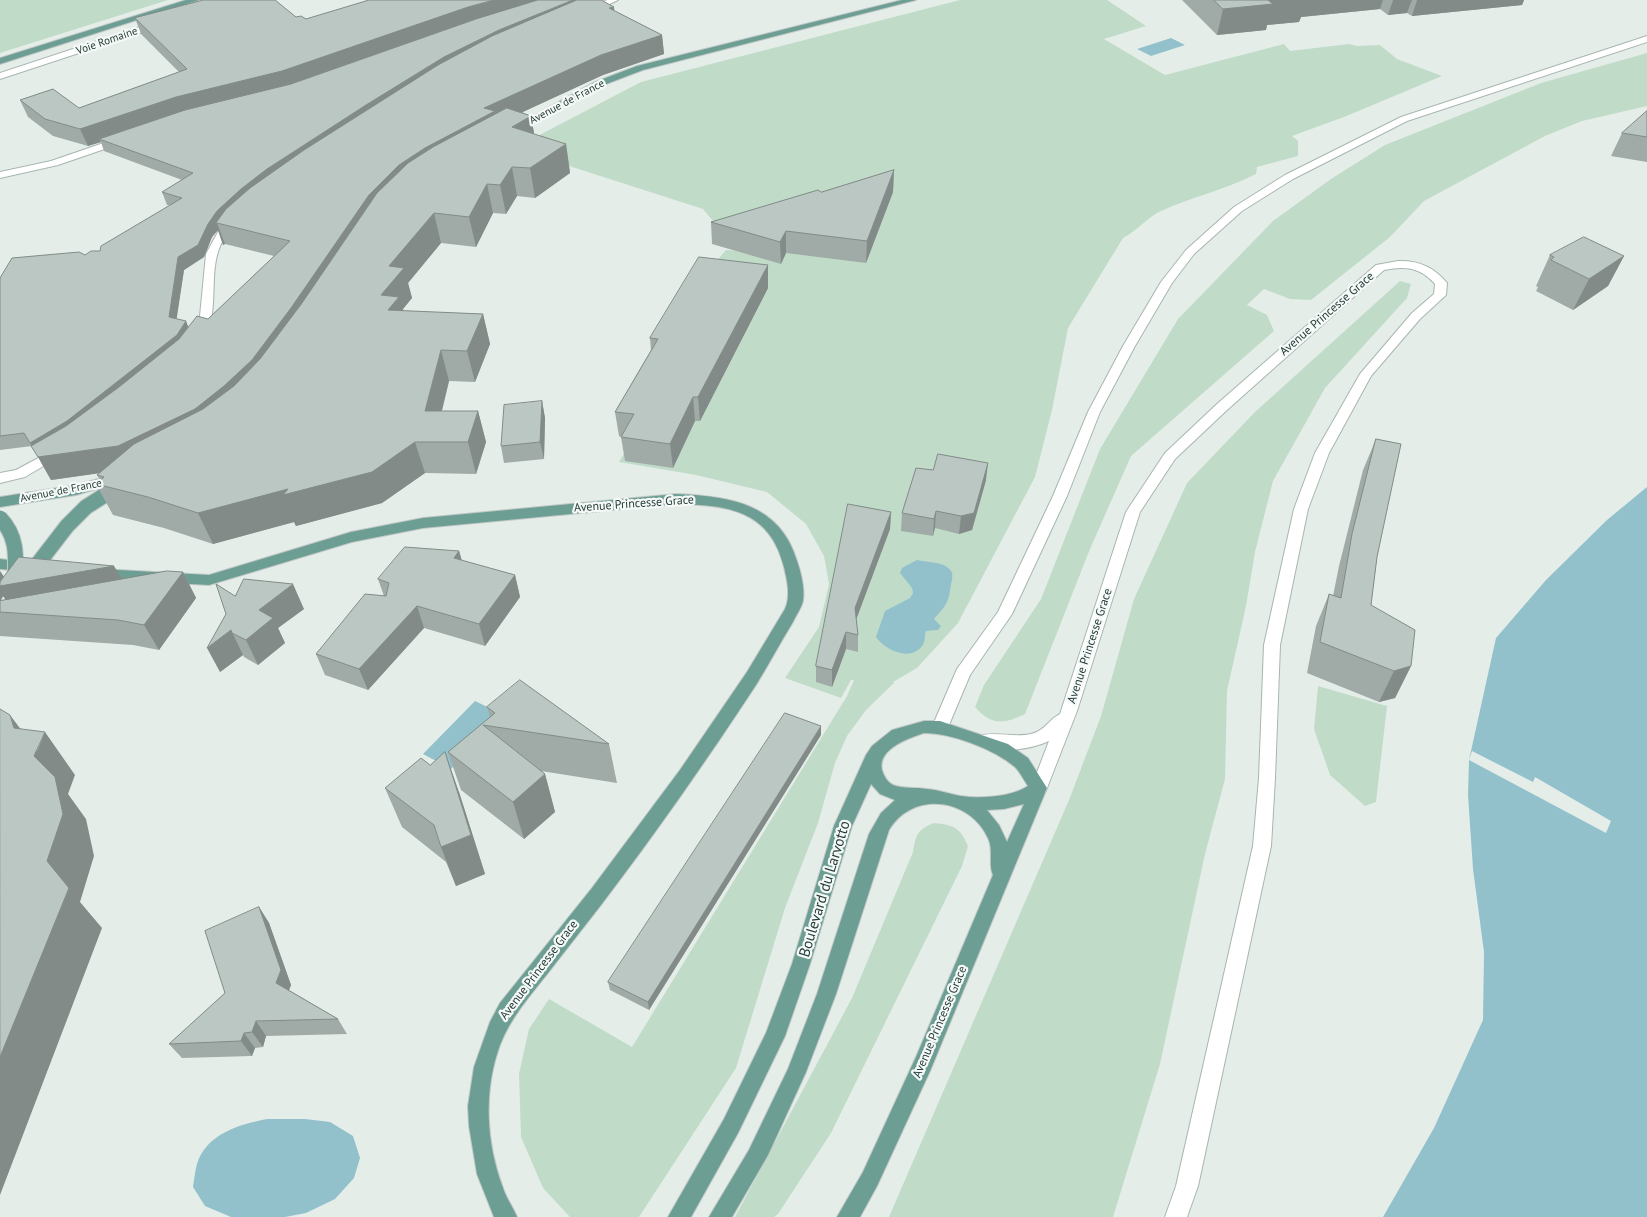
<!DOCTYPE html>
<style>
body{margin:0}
canvas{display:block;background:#e5ede9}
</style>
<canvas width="1647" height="1217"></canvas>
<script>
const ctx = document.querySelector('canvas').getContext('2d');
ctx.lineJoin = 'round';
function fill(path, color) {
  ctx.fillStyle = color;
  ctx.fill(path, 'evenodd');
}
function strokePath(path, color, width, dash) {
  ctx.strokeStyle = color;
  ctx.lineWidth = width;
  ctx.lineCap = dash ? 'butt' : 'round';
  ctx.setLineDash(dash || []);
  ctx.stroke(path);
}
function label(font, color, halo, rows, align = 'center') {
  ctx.font = font + ' "PT Sans",sans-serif';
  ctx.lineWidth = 4.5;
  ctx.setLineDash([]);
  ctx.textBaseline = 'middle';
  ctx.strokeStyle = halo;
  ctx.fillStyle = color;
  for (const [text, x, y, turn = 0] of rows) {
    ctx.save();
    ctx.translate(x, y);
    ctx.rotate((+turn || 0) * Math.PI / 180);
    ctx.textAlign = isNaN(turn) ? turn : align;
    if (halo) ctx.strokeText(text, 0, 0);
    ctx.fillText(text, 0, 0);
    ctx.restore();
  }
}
fill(new Path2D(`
 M0,0h168l-168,53z
 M960,0h147l39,26 -42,13 61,36 119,-31 6,7 59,-7 8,2 23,-1 17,14 45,17 -98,41 -52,19 6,5v15l-41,11 -1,7c-31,16 -64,23 -95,37 -12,5 -24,20 -38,27l-55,90 -16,82 -17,67 -77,146 -41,45 -24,14 1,1 -28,27 -19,26 -12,27 -17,60 -33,85 -49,160 -97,149h-69l-27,-29 -22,-51 -2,-63 10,-45 20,-30 83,48 215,-351 7,-16h-3l-10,18 -56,-20 34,-51 10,-43 -5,-28 -18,-32 -39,-32 -71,-17 -77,-13 32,-56 45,-121 30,-35 12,1 -35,-42 -165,-53 -8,-16 111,-58z
 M1647,53v53l-65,15 -37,15 -121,65 -34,36 -79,63 -21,-1 -26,-10 -17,16 20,10 7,16 -143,125 -41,93 -65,165c-20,10 -34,12 -50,-7l9,-22 57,-86 59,-150 78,-130 95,-98 58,-42 54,-34 156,-62z
 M1400,281l11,3 -4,14 -82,90 -52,93 -18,71 -9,54 -19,85 -2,88 -20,75 -45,210 -47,153h-224l180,-417 32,-84 33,-117 53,-116 68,-71z
 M1318,686l69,20 -11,96 -11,4 -35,-31 -16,-46z
 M934,823c20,2 26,4 34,23l-6,20 -131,267 -53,81 -4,3h-39l117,-219 61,-146c3,-18 4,-22 21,-29z`), '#c0dcc8');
fill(new Path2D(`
 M1171,38l14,7 -34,11 -14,-7z
 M1647,487v730h-264l51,-89 49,-108 1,-68 -11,-83 -5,-74 1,-35 27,-122 50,-58 61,-60z
 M917,560c9,2 23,2 30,7 8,5 5,11 4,18 -3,19 -4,19 -17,34l7,7 -3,4 -12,1c-2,5 0,10 -4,15 -12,16 -37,4 -46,-9l9,-26 25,-13 3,-5 -1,-5 -12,-15 2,-5z
 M475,701l27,13 -51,55 -28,-15z
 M267,1119h38l25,3 23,14 7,22 -6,20 -19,21 -29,14 -21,4h-54l-26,-11 -12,-19c1,-7 2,-16 4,-23 9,-30 43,-40 70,-45z`), '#92c1cc');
fill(new Path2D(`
 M1472,751l61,31 2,-5 76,44 -5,12 -137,-73z`), '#e5ede9');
const minor = new Path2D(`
 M607,0h11l-27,13 -7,-2z
 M158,21l3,1v4l-161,53v-6z
 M1647,36v6l-240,79 -114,58 -51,32 -48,43 -22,29 -37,63 -35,66 -33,84 -55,118 -42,61 -24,57 -6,1 -6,-1 -2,-5 25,-58 41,-57 55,-116 35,-84 35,-66 38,-64 25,-32 48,-43 51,-32 116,-58z
 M121,137l5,3 -1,2 -67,23 -58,13v-6l51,-11z
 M233,219l5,3c-5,7 -12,13 -17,22 -14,30 0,67 -18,97h-8l-2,-3 7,-22 6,-62 13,-24 10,-10z
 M1398,261c20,-1 36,6 49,22l-1,12 -26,24 -49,57 -42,77 -21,56 -28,136 -5,133 -4,68 -73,340 -11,31h-22l11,-31 77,-340 6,-68 5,-133 30,-136 21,-56 45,-79 52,-61 22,-19 1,-10c-15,-17 -30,-18 -51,-14l-157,140 -52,49 -35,53 -63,199 -32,82 -6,2 -6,-2 -2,-5 18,-47c-20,9 -48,12 -70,5l-2,-5 2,-5c16,-5 35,2 52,-2 14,-3 18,-15 29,-20l66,-202 39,-59 52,-49 159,-139z
 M57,448l5,1 2,3 -2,3 -37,22 -25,6v-10l16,-3z`);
const major = new Path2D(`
 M186,0h13l-199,64v-6z
 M902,0h14l-273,70 -42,16 -83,45 -3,1 -5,-3 85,-47 42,-16z
 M116,474l5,2 2,3 -2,3 -45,13 -76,12v-10l76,-12z
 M676,494c52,2 104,9 121,67 4,12 8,27 6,40 -2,8 -7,14 -10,21 -13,21 -24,42 -37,63 -49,75 -101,149 -155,220 -18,23 -36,46 -53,68 -19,24 -37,44 -48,72 -17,46 -14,98 3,143 3,10 10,19 14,29h-23l-17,-43 -8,-48 -1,-20 6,-39 16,-45 10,-19 92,-115 88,-118 67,-98 38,-63c6,-13 2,-29 -1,-42 -14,-57 -56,-62 -108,-63l-253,24 -71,14 -143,43 -108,-6 -5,-1 -2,-4 2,-4 5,-1 108,6 142,-43 72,-14z
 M0,559l34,4 2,4 -2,4 -5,1 -29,-3z
 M924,721h16l68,23 20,14 19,30 -117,283 -53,115 -17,31h-23l26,-45 53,-115 77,-182c-5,-11 1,-25 -5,-37 -19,-41 -76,-47 -99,-8l-53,164 -30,78 -38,83 -36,62h-23l40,-67 39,-81 29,-75 52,-160 12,-21 14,-13 -15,-6 -9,-10 -19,42 -42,138 -25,72 -47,97 -47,84h-23l56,-98 42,-86 26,-69 42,-138 32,-71 6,-9 20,-16zM924,733c27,0 70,16 91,34 5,5 9,13 13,19 -17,11 -47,13 -67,10 -11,-2 -22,-6 -34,-7 -10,-2 -25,0 -34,-4 -6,-3 -9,-9 -11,-15 -5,-21 27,-32 42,-37zM1024,804l-17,38 -8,-17 -12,-15 17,-1z`);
strokePath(minor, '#a8b5b0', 2);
strokePath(major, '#c2c9c7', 2);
fill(minor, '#fff');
fill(major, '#6d9e94');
const majorBridge = new Path2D(`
 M0,518c18,19 16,39 15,63
 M30,574l37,-48 19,-19 33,-21`);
strokePath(majorBridge, '#c2c9c7', 17, []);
strokePath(majorBridge, '#6d9e94', 15);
fill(new Path2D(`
 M1182,0h342l-2,5 -110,11 -5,-3 -19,2 -8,-6 -79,8 -2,5 -32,3 -1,5 -49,5z
 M615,11l47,24 2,19 -61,21 -81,37 9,4 3,18 32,10 4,29 -35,25 -18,-2 -11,18 -13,-1 -17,34 -35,-4 -33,40 4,15 -9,11v2l80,3 7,30 -15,38 -26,-1 -7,30h36l8,31 -10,32 -51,-1 -43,30 -86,23 -2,-4 -81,22 -49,-16 -51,-13 -17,-31 4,-4 -3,-5 3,-2 -49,7 -19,-34 -32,4v-172l100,-27 70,-46h-3l-5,-13 20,-12 -78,-29 -3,-9 -13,4 -35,-10 -25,-19 -8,-17 59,8 100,-36 -38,-38 -6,-16 161,-1 10,2zM218,230l5,15 2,-1 49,12 -66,63 -20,8 -2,-6 -10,-2 8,-49 20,-13 8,-20z
 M1647,111v51l-36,-6 11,-23z
 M894,170l-1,22 -27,71 -80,-10 -5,11 -69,-20 -1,-22 110,-30z
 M1550,255l74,1 -16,30 -35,24 -37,-19 2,-4 -2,-1z
 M768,265v23l-68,133h-5l-22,47 -48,-7 -4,-24 -2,-1 -4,-24 36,-62 -1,-12z
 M542,401l3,17 -1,41 -40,4 -3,-17z
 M1376,439l1,118 -6,48 40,61 -16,32 -16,4 -72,-29 9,-47 13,-32 4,2 6,-30 24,-96z
 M986,480l-14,50 -13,4 -24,-6 -2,8 -32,-5 1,-18z
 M891,512l-1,17 -34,91 2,15v17l-12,-3 -14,38 -16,-5v-16z
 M459,551l3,10 53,14 5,22 -35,49 -61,-18 -56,62 -43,-15 -9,-21 68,-58 -6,-17z
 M0,571l4,6 118,2 61,-7 13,26 -37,52 -26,-5 -133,-9zM3,596l3,4h-5z
 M235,596l69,13 -26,19 7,15 -27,22 -14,-8 -1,-2 -23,17z
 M487,707l122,37 8,39 -76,-12 4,3 10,38 -31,27 -63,-49 -13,-38 42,-35z
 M821,735l-172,275 -39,-20 -2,-8z
 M385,788l74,4 26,82 -29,12 -10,-24 -44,-35z
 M259,907l10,16 22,62 -2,5 49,29 9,15 -81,2 -3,11 -8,1 -3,8 -70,2 -13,-14 56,-51z`), '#a0aba8');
fill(new Path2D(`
 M494,0h61l-268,88 -188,51 2,3 -13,4 -8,-17 96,-32 292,-90z
 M573,0h8l-364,223 8,21 -2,1 -5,-15 -6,7 -8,20 -20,13 -9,60 -6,-13 9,-60 30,-33 9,-13 24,-22 26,-20 99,-64 78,-48 55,-27z
 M1268,0h115l-3,9 -79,8 -2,5 -32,3 -1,5 -49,5 6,-26z
 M1393,0h19l-5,13 -19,2z
 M1417,0h107l-2,5 -110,11z
 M614,7l2,19 -7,-18z
 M662,35l2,19 -61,21 -106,49 -236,258 -132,87 -78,11 -13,-23 331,-262 30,-30 85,-57 117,-53z
 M531,116l5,28 -24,-17z
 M566,144l4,29 -35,25 -5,-30z
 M512,167l5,29 -11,18 -6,-29z
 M894,170l-1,22 -27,71 1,-22z
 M487,184l6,29 -17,34 -7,-30z
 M434,213l7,30 -33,40 4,15 -9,11 5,19 -11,13 -16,-46 8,-29z
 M786,231v22l-5,11 -1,-22z
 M1624,256l-16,30 -35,24 16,-31z
 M768,265v23l-68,133 -2,-24z
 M483,314l7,30 -15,38 -8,-31z
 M186,321l5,13 -153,123 -8,-14z
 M441,350l8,31 -15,61 -9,-31z
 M693,397l2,24 -22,47 -3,-24z
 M542,401l3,17 -1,41 -4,-17z
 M478,411l8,31 -10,32 -8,-32z
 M415,442l10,31 -43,30 -86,23 -2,-4 -81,22 -15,-31z
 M988,463l-2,17 -14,50 -13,4 2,-18z
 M936,511l-1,17 -2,8 1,-17z
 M891,512l-1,17 -36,96 1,-17z
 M459,551l6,21 -11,-14z
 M114,566l15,25 -115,20 -11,-15 -3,6v-31l6,9z
 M183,572l13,26 -37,52 -15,-25z
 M515,575l5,22 -35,49 -6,-22z
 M293,584l11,25 -26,19 7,15 -27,22 -12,-25 13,-30z
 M417,606l7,22 -56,62 -9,-21z
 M231,630l12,25 -23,17 -13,-24z
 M846,632v17l-14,38v-17z
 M1411,666l-16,32 -16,4 15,-31z
 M10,715l27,36 8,-19 30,43 -7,19 18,25 8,37 -14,46 22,26 -102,267v-138l14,-329z
 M821,726v9l-172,275 -1,-8z
 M445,752l14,40 26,82 -29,12 -15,-39z
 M545,774l10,38 -31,27 -11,-37z
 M259,907l10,16 22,62 -5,13 -10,-15z
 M256,1021l10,15 -3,11 -11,-15z
 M244,1033l11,15 -3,8 -11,-15z`), '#828b88');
const building = new Path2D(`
 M204,0h71l21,17 5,-1 5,3 63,-19h125l-26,7 -186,64 -106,26 -96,32 -35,-10 -25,-19 33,-11 26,19 108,-39 -52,-51z
 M538,0h35l-74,30 -55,27 -78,48 -99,64 -26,20 -24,22 -9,13 -10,21 -20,12 -9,60 17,4 -9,14 -110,86 -37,22 -6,-10 -24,3v-158l12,-20 67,-6 6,3 6,-4h9l1,-5 81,-48 -20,-6 31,-19 -94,-34 86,-29 106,-26 185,-65z
 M577,0h24l13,7 -5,1 53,27 -61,20 -117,53 11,3 -70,37 -26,17 -30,30 -78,113 -39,52 -28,26 -29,23 -77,37 -80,11 -7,-11 35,-20 53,-39 60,-48 18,-23 11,3 82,-78 -73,-18 -2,1 11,-15 24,-21 54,-38 134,-85 54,-29z
 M1214,0h54l5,4 -50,5z
 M507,108l24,8 -19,11 54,17 -36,24 -18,-1 -12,18 -13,-1 -18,33 -35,-4 -45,53 15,2 -23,27 18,2 -11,13 95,4 -16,37 -26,-1 -16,61h53l-10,31h-53l-43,30 -89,23 5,-6 -90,24 -50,-16 -52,-13 8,-7 -7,-2 37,-31 69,-35 31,-23 26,-27 42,-56 75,-110 31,-30 25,-16z
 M1647,111v26l-25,-4z
 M894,170l-27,71 -81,-10 -6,11 -69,-20 107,-32 3,2z
 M1584,237l40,19 -35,23 -38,-19 3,-3 -4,-2z
 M699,257l69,8 -70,132h-5l-23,47 -49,-7 13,-23 -19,-2 43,-73 -8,-1z
 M542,401l-2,41 -39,4 3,-41z
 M1376,439l25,5 -24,113 -6,48 44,25 -4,36 -17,5 -74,-29 9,-48 12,4 11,-64z
 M938,454l50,9 -14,50 -13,3 -25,-5 -2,8 -32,-6 14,-45 17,2z
 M848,504l43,8 -36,96 3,27 -12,-3 -14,38 -16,-4z
 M405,547l54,4 -5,7 61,17 -36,49 -62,-18 -58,63 -43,-15 49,-60 21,2 3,-13 -11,-4z
 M19,557l95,9 -114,20v-4z
 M167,571l16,1 -39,53 -26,-5 -118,-8v-11z
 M244,579l49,5 -34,26 14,8 -27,22 -14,-7 -1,-3 -24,18 19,-34 -10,-30 19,12z
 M520,680l89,64 -126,-19 62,49 -32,28 -65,-50 47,-39 -8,-6z
 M0,709l10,6 4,13 31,4 -11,24 21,21 8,37 -16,47 22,27 -69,169z
 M785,713l36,13 -173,276 -40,-20z
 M445,752l26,83 -30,12 -7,-22 -49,-37 36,-30 9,7z
 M259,907l22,63 -5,13 62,36 -82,2 -4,11 -8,1 -3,8 -72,3 56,-51 -20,-62z`);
fill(building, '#bac7c3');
strokePath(building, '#828b88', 1);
label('11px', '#253d38', '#f5f9f7', [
 ["Voie Romaine",107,41,-19],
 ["Avenue de France",567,102,-28],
 ["Avenue de France",61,491,-11]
]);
label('12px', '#253d38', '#f5f9f7', [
 ["Avenue Princesse Grace",1327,314,-41],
 ["Avenue Princesse Grace",634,504,-4],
 ["Avenue Princesse Grace",1090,646,-72],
 ["Avenue Princesse Grace",539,970,-53],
 ["Avenue Princesse Grace",940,1022,-67]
]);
label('15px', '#253d38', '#f5f9f7', [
 ["Boulevard du Larvotto",825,889,-73]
]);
</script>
